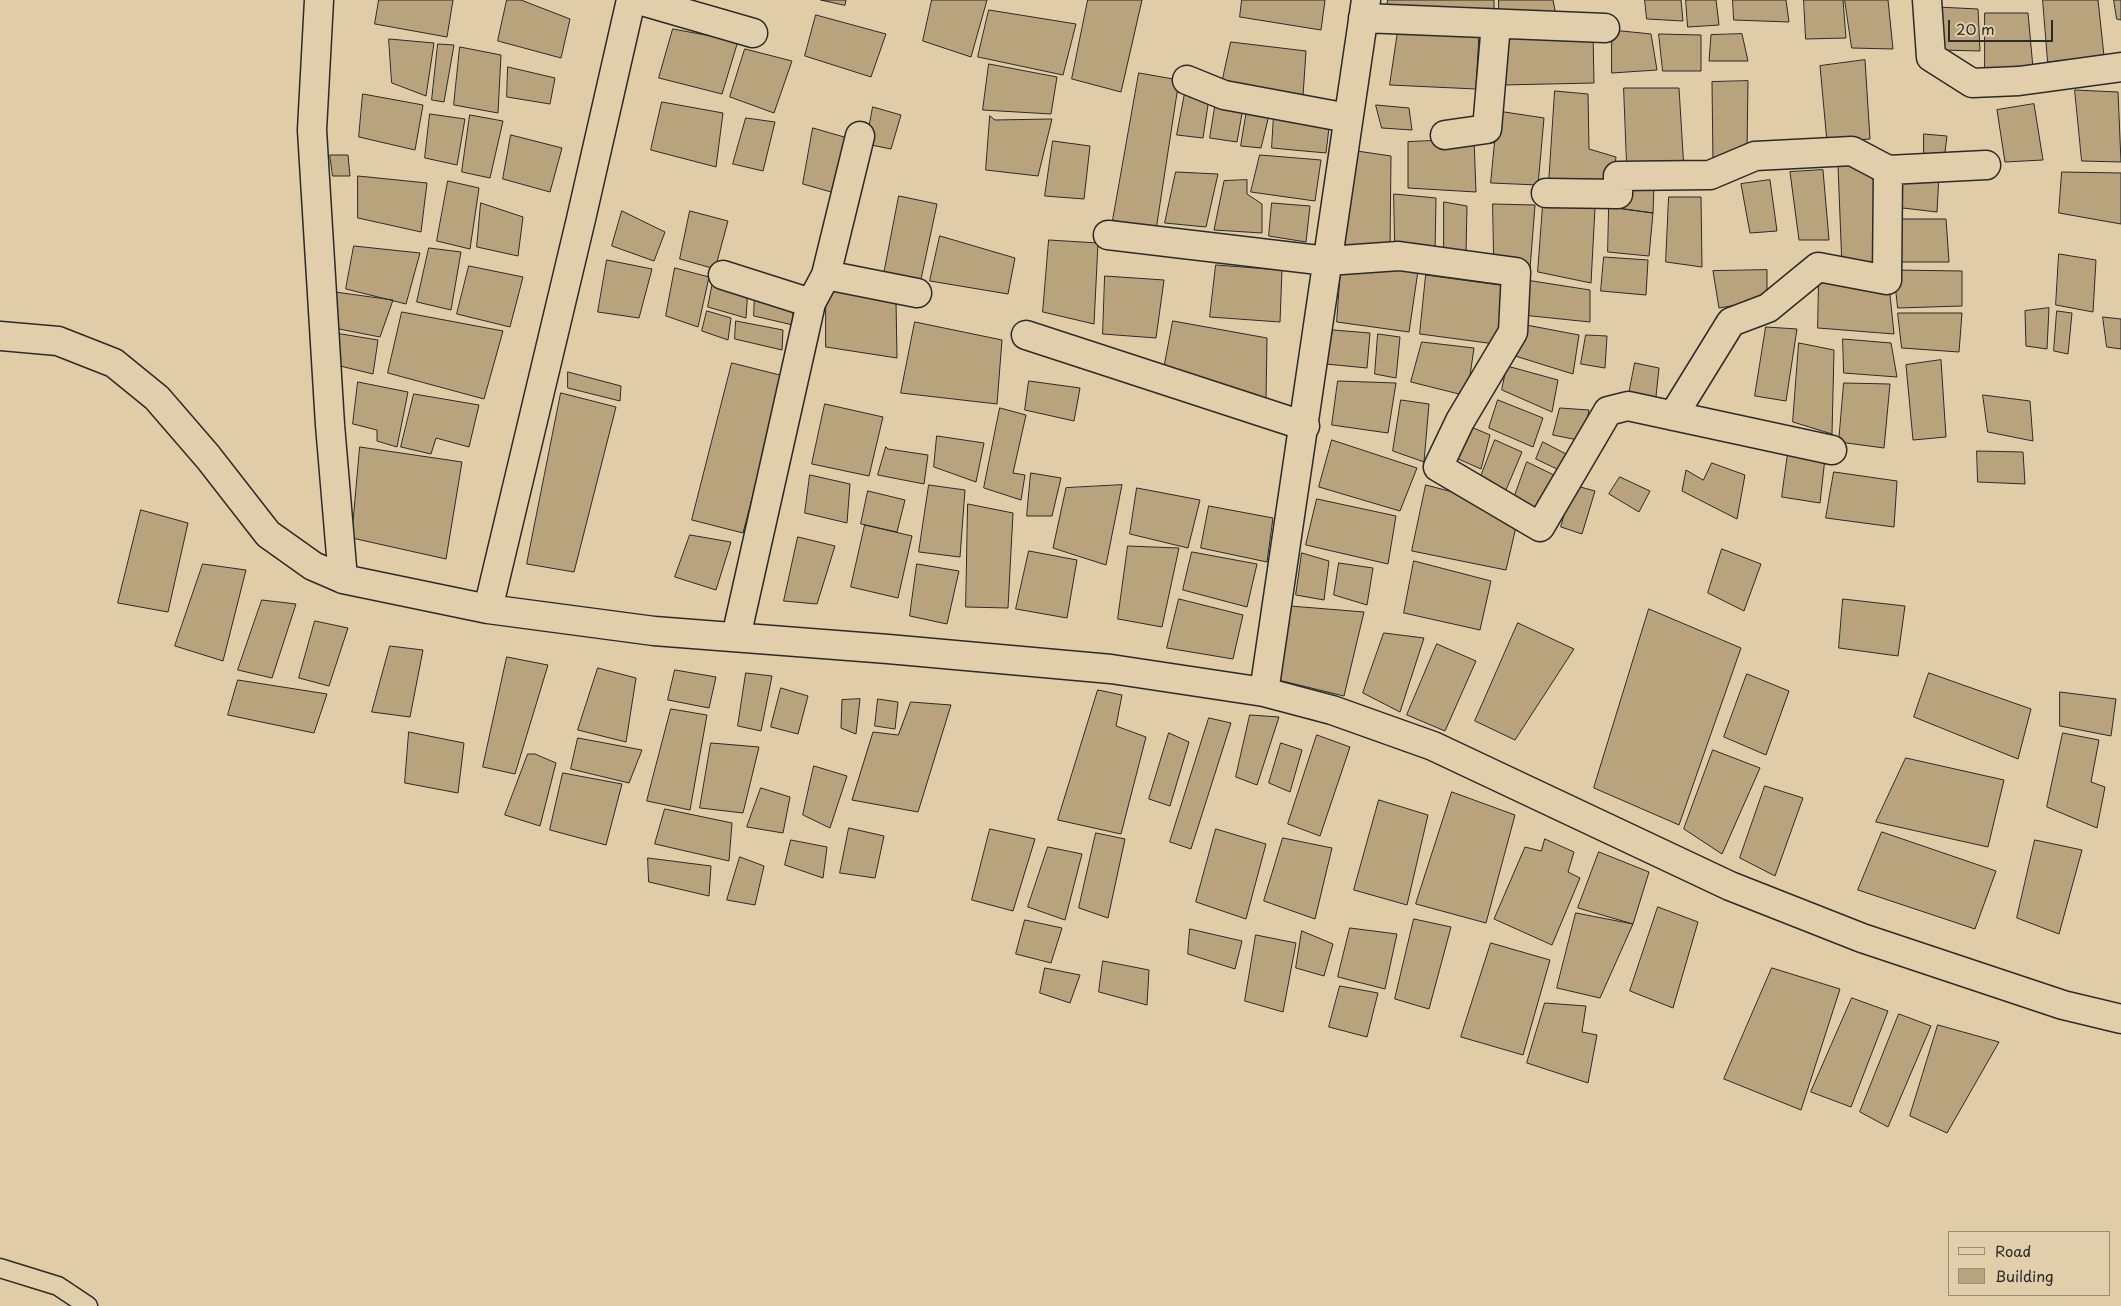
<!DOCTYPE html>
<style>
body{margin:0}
#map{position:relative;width:2121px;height:1306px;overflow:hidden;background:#e0cca7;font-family:"Playpen Sans",sans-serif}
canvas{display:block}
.legend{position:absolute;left:1948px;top:1231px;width:162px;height:65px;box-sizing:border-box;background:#e1cfac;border:1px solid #988d78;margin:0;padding:6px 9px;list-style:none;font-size:15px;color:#2b2b2b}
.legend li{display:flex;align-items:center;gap:10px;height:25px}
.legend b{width:25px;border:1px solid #988d78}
.scale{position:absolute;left:1948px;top:20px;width:105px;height:22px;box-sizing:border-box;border:2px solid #2b2b2b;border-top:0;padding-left:6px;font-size:15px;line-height:18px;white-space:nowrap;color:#2b2b2b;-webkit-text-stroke:4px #e1cfac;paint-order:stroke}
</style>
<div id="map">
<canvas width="2121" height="1306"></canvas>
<ul class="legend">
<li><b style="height:6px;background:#e1cfac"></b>Road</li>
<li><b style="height:14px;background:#b9a37d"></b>Building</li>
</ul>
<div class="scale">20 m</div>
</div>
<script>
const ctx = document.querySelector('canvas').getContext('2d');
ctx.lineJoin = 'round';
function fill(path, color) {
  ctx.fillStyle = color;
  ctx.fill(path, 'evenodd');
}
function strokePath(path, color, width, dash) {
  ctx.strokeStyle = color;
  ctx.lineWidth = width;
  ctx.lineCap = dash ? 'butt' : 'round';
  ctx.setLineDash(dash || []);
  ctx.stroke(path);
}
const building = new Path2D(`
 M379,0h74l-6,37 -72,-13z
 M507,0h14l49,19 -9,39 -63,-17z
 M821,0h25l-1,5z
 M932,0h55l-16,57 -48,-16z
 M1088,0h54l-21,92 -49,-13z
 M1242,0h83l-4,30 -81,-13z
 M1388,0h106v16l-107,-10z
 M1499,0h54l5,26 -59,-7z
 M1645,0h36l2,21 -36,-2z
 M1686,0h30l3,25 -31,2z
 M1733,0h53l3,22 -55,-2z
 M1804,0h39l3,38 -40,1z
 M1845,0h43l5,49 -41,-1z
 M2043,0h55l6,56 -56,6z
 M2114,0h7v20l-4,-1z
 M1937,7l41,2 2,42 -41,-1z
 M989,10l87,14 -13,51 -85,-18z
 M1985,13h43l5,55 -48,2z
 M816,15l70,19 -15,43 -66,-21z
 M673,29l65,12 -16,53 -63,-16z
 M1612,30l39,4 6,36 -45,3z
 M1398,31l81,2 -3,56 -86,-4z
 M1659,34l42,1v36h-38z
 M1742,34l6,27h-39l2,-26z
 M1502,35l91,1 1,47 -91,2z
 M389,39l45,4 -8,53 -34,-13z
 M1231,42l75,9 -3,45 -81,-13z
 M438,44l16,1 -10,57 -12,-2z
 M460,47l41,8 -3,58 -44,-8z
 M745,49l47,12 -18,52 -44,-16z
 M1865,60l5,79 -43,3 -7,-76z
 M989,64l68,13 -6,37 -68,-4z
 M508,67l47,11 -5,26 -43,-7z
 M1139,73l40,7 -23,150 -43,-10z
 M1748,81l-1,71 -34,11 -1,-81z
 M1624,88h55l5,82 -57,-5z
 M2075,90l43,2 3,70 -39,-1z
 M1555,91l33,3 1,55 27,8 -4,30 -63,-4z
 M1185,93l24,5 -6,40 -26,-3z
 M363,94l60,11 -8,45 -56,-13z
 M1216,101l27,7 -6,34 -27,-4z
 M662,102l61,11 -7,54 -65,-17z
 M2034,104l9,56 -38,2 -8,-52z
 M1376,105l33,3 3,22 -30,-2z
 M873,107l28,8 -10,34 -25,-5z
 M1247,110l23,1 -9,37 -20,-2z
 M1498,111l46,7 -6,67 -47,-2z
 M430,114l35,5 -8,46 -32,-7z
 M1274,114l56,5 -4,34 -54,-5z
 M470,115l33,6 -13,57 -28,-6z
 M990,116l5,4 57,-1 -14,57 -52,-6z
 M746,118l29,4 -12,49 -30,-7z
 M813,128l38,11 -13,55 -35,-10z
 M1924,134l23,2 -3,24 -20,-1z
 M511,135l51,13 -12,44 -47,-13z
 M1474,139l2,53 -68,-4v-46z
 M1053,141l37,5 -6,53 -39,-3z
 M1350,150l41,6 -1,93 -48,-3z
 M330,155h18l2,21h-17z
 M1260,155l61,5 -6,41 -64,-9z
 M1875,164l5,108 -38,-5 -4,-101z
 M1823,170l6,70h-30l-9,-68z
 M1176,172l42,2 -12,53 -41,-4z
 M2062,172l59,1v51l-62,-11z
 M1939,175l-2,37 -43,-5 -1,-30z
 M358,176l69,7 -6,49 -63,-14z
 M1247,180v14l15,10v29l-48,-3 10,-49z
 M1770,180l7,51 -27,2 -9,-49z
 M448,181l31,7 -9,61 -33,-8z
 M1623,182l31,2 -1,29 -44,-6z
 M1394,194l42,4 -1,54 -40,-8z
 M899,196l38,8 -17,80 -36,-10z
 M1669,197h32l1,70 -36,-5z
 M1444,202l23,4 -1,47 -22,-4z
 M481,203l42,14 -5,39 -41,-9z
 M1272,203l38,3 -4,36 -37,-6z
 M1493,204l42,1 -5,64 -36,-9z
 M1543,205l52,3 -4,75 -53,-11z
 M1609,207l44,6 -4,43 -41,-4z
 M622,211l43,21 -11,29 -42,-15z
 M690,211l38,10 -13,48 -35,-10z
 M1898,219h48l3,43h-52z
 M940,236l75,22 -7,36 -78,-13z
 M1049,240l49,3 -4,81 -51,-12z
 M354,246l66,7 -14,51 -60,-15z
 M429,248l32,4 -10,58 -34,-8z
 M2059,254l37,6 -3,52 -37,-7z
 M1604,257l44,3 -2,35 -45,-4z
 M607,260l45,9 -13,49 -41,-6z
 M1216,265l66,5 -2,52 -70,-5z
 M469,266l54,11 -13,50 -53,-13z
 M675,268l34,9 -11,50 -32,-11z
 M1341,268l77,3 -9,61 -72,-10z
 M1767,270v30l-48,8 -6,-37z
 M1894,270l68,1v35l-64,2z
 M1426,275l81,11 -12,58 -75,-10z
 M1105,276l59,4 -8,58 -53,-4z
 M1526,280l64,10v32l-68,-7z
 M1819,280l70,5 5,49 -76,-6z
 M713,282l35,6 -2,30 -38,-11z
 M826,289l70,12 1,57 -71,-11z
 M335,292l58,8 -13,37 -46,-9z
 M755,292l38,10v23l-39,-9z
 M2049,308l-2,41 -21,-3 -1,-35z
 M707,311l24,7 -3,22 -26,-9z
 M2057,311l15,2 -4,41 -14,-3z
 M402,312l101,19 -19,68 -96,-26z
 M1898,313h64l-3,39 -57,-4z
 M2103,317l18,2v30l-14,-2z
 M736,321l47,9 -1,20 -47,-11z
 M1173,321l94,17 -1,62 -102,-31z
 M915,322l87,18 -5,64 -96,-11z
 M1521,324l58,11 -6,39 -61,-19z
 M1766,327l31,2 -11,72 -31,-5z
 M1333,330l37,3 -3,35 -41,-4z
 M335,333l43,7 -5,34 -37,-9z
 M1378,334l22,3 -4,41 -21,-4z
 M1586,335l21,1 -2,32 -24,-4z
 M1843,339l48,4 6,34 -53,-4z
 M1422,342l52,6 -7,48 -56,-14z
 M1799,343l35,7 -2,84 -39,-12z
 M1941,360l5,77 -33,3 -7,-75z
 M732,363l52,13 -41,157 -51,-13z
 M1635,363l24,5 -4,38 -27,-7z
 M1507,366l51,14 -6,32 -50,-22z
 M568,372l53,14 -1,15 -52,-13z
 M1029,381l51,7 -6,33 -49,-11z
 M1338,381l58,2 -8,50 -56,-8z
 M358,382l50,10 -11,55 -20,-6v-11l-24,-6z
 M1844,383l46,1 -6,64 -45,-6z
 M561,393l55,14 -42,165 -47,-8z
 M414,394l65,11 -10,42 -33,-9 -5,16 -30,-7z
 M1983,395l47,6 3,40 -45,-9z
 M1401,400l28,4 -5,58 -31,-11z
 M1498,400l45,18 -10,29 -44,-19z
 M825,404l58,13 -14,59 -57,-12z
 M1000,408l26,7 -13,58 12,2 -4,25 -37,-12z
 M1560,408l29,2 -6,31 -30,-6z
 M1469,426l21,9 -9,34 -27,-12z
 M937,436l47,7 -8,39 -42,-15z
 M1332,440l85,28 -17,43 -81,-24z
 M1495,440l27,12 -19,45 -25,-13z
 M1543,442l23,12 -7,16 -23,-11z
 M360,447l102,15 -16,97 -94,-21z
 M886,447l2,2 40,6 -4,29 -46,-9z
 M1977,451l46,1 2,32 -47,-2z
 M1788,453l37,5 -5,45 -38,-6z
 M1527,462l27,13 -13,41 -27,-18z
 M1712,463l33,12 -8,44 -55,-28 4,-21 17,10z
 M1834,472l63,9 -3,46 -68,-9z
 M1031,473l30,5 -9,38h-25z
 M810,475l40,9 -3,39 -42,-10z
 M1620,477l30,14 -11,21 -30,-18z
 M929,485l36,5 -5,67 -41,-5z
 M1122,485l-16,80 -53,-17 13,-60z
 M1426,485l80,21 13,8 -13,56 -94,-19z
 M1573,485l22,6 -13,43 -21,-7z
 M1137,488l63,12 -12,48 -58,-14z
 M868,491l37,9 -8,32 -36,-8z
 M1317,499l79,17 -8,48 -82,-19z
 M968,504l45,9 -5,95 -42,-1z
 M1209,506l64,12 -6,44 -66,-14z
 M141,510l47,13 -20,89 -50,-9z
 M865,525l47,11 -14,62 -47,-11z
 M690,535l41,7 -15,48 -41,-13z
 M798,537l37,9 -18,58 -33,-3z
 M1128,546l51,2 -17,79 -44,-8z
 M1722,549l39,15 -17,47 -36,-18z
 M1029,551l48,9 -10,58 -51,-9z
 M1192,552l65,12 -10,43 -64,-17z
 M1302,553l27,8 -5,39 -28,-5z
 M1414,561l77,20 -11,49 -76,-17z
 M1339,563l34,5 -6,37 -33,-10z
 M203,564l43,6 -23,91 -48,-15z
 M917,564l42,7 -12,53 -37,-8z
 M1179,599l64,16 -10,44 -66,-11z
 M1843,599l62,7 -7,50 -59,-8z
 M262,600l34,4 -24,74 -34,-8z
 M1290,606l74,6 -20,84 -66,-16z
 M1649,609l92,39 -62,177 -85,-37z
 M315,621l33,7 -19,58 -30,-8z
 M1518,623l56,26 -59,91 -40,-19z
 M1384,633l40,5 -24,74 -37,-19z
 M1437,644l39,17 -31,70 -38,-16z
 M390,646l33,4 -13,67 -38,-5z
 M507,657l41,8 -33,109 -32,-7z
 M598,668l38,10 -10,64 -48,-12z
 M675,670l41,7 -7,31 -41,-8z
 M746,673l26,3 -11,55 -23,-5z
 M1929,673l102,36 -13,50 -104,-42z
 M1747,674l42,17 -23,64 -42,-18z
 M238,680l89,14 -13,39 -86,-18z
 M781,688l27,8 -10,38 -27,-7z
 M1098,690l24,5 -6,31 30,11 -25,97 -63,-14z
 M2060,692l56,7 -5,37 -51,-10z
 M860,699l-4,35 -15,-6 1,-28z
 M878,699l20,3 -3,27 -20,-3z
 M911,702l40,3 -33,107 -66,-12 21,-68 25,3z
 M671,709l36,6 -17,95 -43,-9z
 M1250,715l29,2 -22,68 -21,-8z
 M1209,718l22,5 -40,126 -21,-7z
 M409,732l55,11 -6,50 -53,-10z
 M1169,733l20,9 -19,64 -21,-7z
 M2063,733l36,7 -8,42 14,5 -8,41 -50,-21z
 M1317,735l33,12 -30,89 -32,-12z
 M578,738l64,12 -13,33 -58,-14z
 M711,743l48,4 -16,66 -43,-5z
 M1281,743l21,7 -12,42 -21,-9z
 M1713,750l47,18 -38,86 -38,-25z
 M528,754h7l21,9 -16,63 -35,-11z
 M1906,758l98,22 -16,67 -112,-25z
 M814,766l33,10 -17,52 -27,-13z
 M563,773l59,11 -16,61 -56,-15z
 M1765,786l38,12 -28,78 -35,-18z
 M761,788l29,9 -7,36 -36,-6z
 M1452,792l63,23 -29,108 -70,-19z
 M1379,800l49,15 -21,90 -53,-15z
 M665,809l67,14 -3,38 -74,-17z
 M849,828l35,8 -9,42 -35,-5z
 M990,829l45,10 -22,72 -41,-11z
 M1216,829l50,15 -20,75 -50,-17z
 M1882,832l114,39 -21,58 -117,-39z
 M1096,833l29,6 -17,79 -29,-10z
 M1283,838l49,10 -17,71 -51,-18z
 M1545,839l29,13 -6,20 12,6 -28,67 -58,-26 31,-72 16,4z
 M791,840l36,7 -4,31 -38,-13z
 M2035,840l47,10 -23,84 -42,-16z
 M1048,847l34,7 -17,66 -37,-13z
 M1599,852l50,20 -16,52 -55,-16z
 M740,857l24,9 -9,39 -28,-5z
 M648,858l63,8 -2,30 -60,-14z
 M1658,907l40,15 -25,86 -43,-17z
 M1576,913l57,11 -33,74 -43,-10z
 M1414,919l37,8 -22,82 -34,-10z
 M1025,920l37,8 -11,35 -35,-9z
 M1350,928l47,6 -12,55 -47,-12z
 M1190,929l52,12 -7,28 -47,-15z
 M1302,931l31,13 -9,32 -28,-8z
 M1256,935l40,8 -13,69 -38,-11z
 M1491,943l59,17 -27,95 -62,-18z
 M1103,961l46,9 -2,35 -48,-13z
 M1045,968l35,7 -10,28 -30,-10z
 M1772,968l68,21 -39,121 -77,-31z
 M1340,986l38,7 -11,44 -38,-10z
 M1852,998l36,13 -37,96 -40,-15z
 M1545,1003l41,3 -4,26 15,3 -9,48 -61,-20z
 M1899,1014l32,12 -43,101 -28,-15z
 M1938,1025l61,17 -52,91 -37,-17z`);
fill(building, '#b9a37d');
strokePath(building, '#2b2b2b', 1);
const service = new Path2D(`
 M0,1268l58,18 30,20`);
const minor = new Path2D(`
 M319,0l-7,130 18,295 13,154
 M639,0l114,33
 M1927,0l4,57 41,26 47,-2 102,-14
 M1363,18l242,10
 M1187,80l37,15 124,23
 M1445,135l42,-6 9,-105
 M1546,193l72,1v-18l92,-1 45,-19 97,-5 36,19 98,-5
 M1108,235l219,26 72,-5 117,16 -3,60 -53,89 -22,46 102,60 68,-116 20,-5 204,44
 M723,275l88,28
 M826,275l91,18
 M1026,335l279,91
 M0,336l58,5 56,22 43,35 51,59 60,77 45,32 30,13 145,30 166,22 234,18 223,20 153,23 68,18 101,36 297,140 132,52 201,67 58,14
 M1673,416l58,-94 37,-14 50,-41 69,13 1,-110
 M488,609l93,-390 50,-219
 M736,637l75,-334 15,-28 34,-139
 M1264,692l102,-692`);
strokePath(service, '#2b2b2b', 21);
strokePath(minor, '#2b2b2b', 31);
strokePath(service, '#e1cfac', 18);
strokePath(minor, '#e1cfac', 28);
</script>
